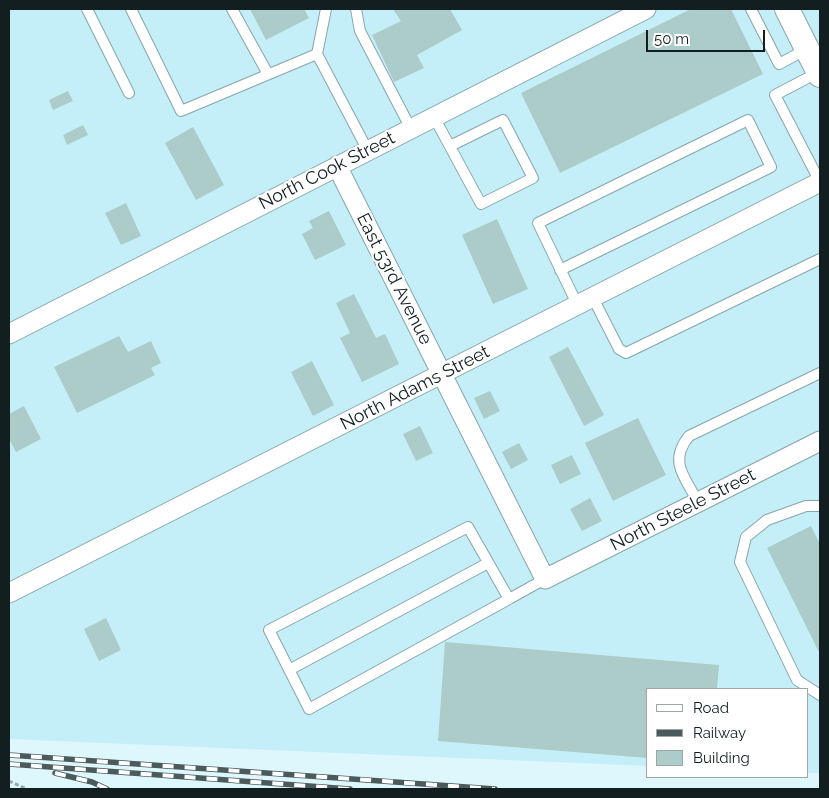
<!DOCTYPE html>
<style>
body{margin:0}
#map{position:relative;width:829px;height:798px;overflow:hidden;background:#def7fc;font-family:Raleway,sans-serif}
canvas{display:block}
.frame{position:absolute;inset:0;border:10px solid #121e20;pointer-events:none}
.legend{position:absolute;left:646px;top:688px;width:162px;height:90px;box-sizing:border-box;background:#fff;border:1px solid #a0a5a6;margin:0;padding:6px 9px;list-style:none;font-size:15px;color:#121e20}
.legend li{display:flex;align-items:center;gap:10px;height:25px}
.legend b{width:25px;border:1px solid #a0a5a6}
.scale{position:absolute;left:646px;top:30px;width:119px;height:22px;box-sizing:border-box;border:2px solid #121e20;border-top:0;padding-left:6px;font-size:15px;line-height:18px;white-space:nowrap;color:#121e20;-webkit-text-stroke:4px #fff;paint-order:stroke}
</style>
<div id="map">
<canvas width="829" height="798"></canvas>
<div class="frame"></div>
<ul class="legend">
<li><b style="height:6px;background:#fff"></b>Road</li>
<li><b style="height:6px;background:#4a5a5d"></b>Railway</li>
<li><b style="height:14px;background:#abccc9"></b>Building</li>
</ul>
<div class="scale">50 m</div>
</div>
<script>
const ctx = document.querySelector('canvas').getContext('2d');
ctx.lineJoin = 'round';
function fill(path, color) {
  ctx.fillStyle = color;
  ctx.fill(path, 'evenodd');
}
function strokePath(path, color, width, dash) {
  ctx.strokeStyle = color;
  ctx.lineWidth = width;
  ctx.lineCap = dash ? 'butt' : 'round';
  ctx.setLineDash(dash || []);
  ctx.stroke(path);
}
function label(font, color, halo, rows, align = 'center') {
  ctx.font = font + ' Raleway,sans-serif';
  ctx.lineWidth = 4.5;
  ctx.setLineDash([]);
  ctx.textBaseline = 'middle';
  ctx.strokeStyle = halo;
  ctx.fillStyle = color;
  for (const [text, x, y, turn = 0] of rows) {
    ctx.save();
    ctx.translate(x, y);
    ctx.rotate((+turn || 0) * Math.PI / 180);
    ctx.textAlign = isNaN(turn) ? turn : align;
    if (halo) ctx.strokeText(text, 0, 0);
    ctx.fillText(text, 0, 0);
    ctx.restore();
  }
}
fill(new Path2D(`
 M9,9h811v764h-12v-84h-160v77l-639,-27z`), '#c5eff8');
fill(new Path2D(`
 M250,9h54l5,9 -43,22z
 M393,9h57l12,21 -45,25 7,13 -30,14 -22,-47 29,-14z
 M691,9h40l32,65 -203,99 -39,-80z
 M68,91l5,10 -20,9 -4,-10z
 M83,125l5,10 -21,10 -4,-10z
 M193,127l31,58 -28,15 -31,-57z
 M126,203l15,33 -20,9 -16,-32z
 M329,211l17,34 -31,15 -13,-26 11,-6 -4,-7z
 M497,219l31,70 -35,15 -31,-69z
 M354,294l22,44 9,-4 14,30 -37,18 -22,-44 10,-5 -14,-30z
 M119,336l9,16 23,-11 10,22 -10,5 4,7 -78,38 -23,-46z
 M568,347l36,68 -20,11 -35,-69z
 M312,361l22,44 -21,11 -22,-44z
 M490,391l10,20 -16,8 -10,-21z
 M24,406l17,33 -25,13 -7,-13v-25z
 M638,418l28,57 -53,26 -28,-58z
 M420,426l13,27 -17,8 -13,-27z
 M519,443l9,17 -17,9 -9,-17z
 M572,455l9,19 -21,10 -9,-19z
 M590,498l12,23 -20,10 -12,-22z
 M811,526l9,18v110l-53,-106z
 M106,618l15,32 -22,11 -15,-32z
 M445,642l274,23 -2,24h-69v69l-210,-17z`), '#abccc9');
const service = new Path2D(`
 M87,9l42,84
 M131,9l50,102 136,-57
 M232,9l36,65
 M326,9l-9,45 51,97
 M356,9l4,22 51,98
 M751,9l28,55 28,-15
 M819,72l-44,23 45,87
 M434,117l47,87 52,-26 -30,-58 -53,26
 M560,270l211,-103 -23,-47 -210,103 40,83
 M593,298l26,51 7,4 194,-94
 M698,502c-13,-25 -30,-40 -9,-66l131,-63
 M820,506h-14l-39,14 -21,17 -6,25 57,118 23,15
 M509,599l-200,110 -40,-79 199,-103 41,72 36,-20
 M289,670l199,-107`);
const minor = new Path2D(`
 M337,166l208,413 275,-138
 M9,334l637,-325
 M9,593l811,-411`);
const tertiary = new Path2D(`
 M787,9l33,66`);
strokePath(service, '#86a5ab', 12);
strokePath(minor, '#86a5ab', 21);
strokePath(tertiary, '#86a5ab', 26);
strokePath(new Path2D(`
 M9,781l18,8`), '#97abaf', 3, [4, 2.5]);
strokePath(service, '#fff', 10);
strokePath(minor, '#fff', 19);
strokePath(tertiary, '#fff', 24);
const rail = new Path2D(`
 M9,755l486,34
 M9,764l341,25
 M55,773l37,9 15,7`);
strokePath(rail, '#4a5a5d', 5.5);
strokePath(rail, '#fff', 4, [11]);
label('18px', '#121e20', '#fff', [
 ["North Cook Street",327,171,-27],
 ["East 53rd Avenue",394,279,63],
 ["North Adams Street",415,388,-27],
 ["North Steele Street",683,510,-27]
]);
</script>
